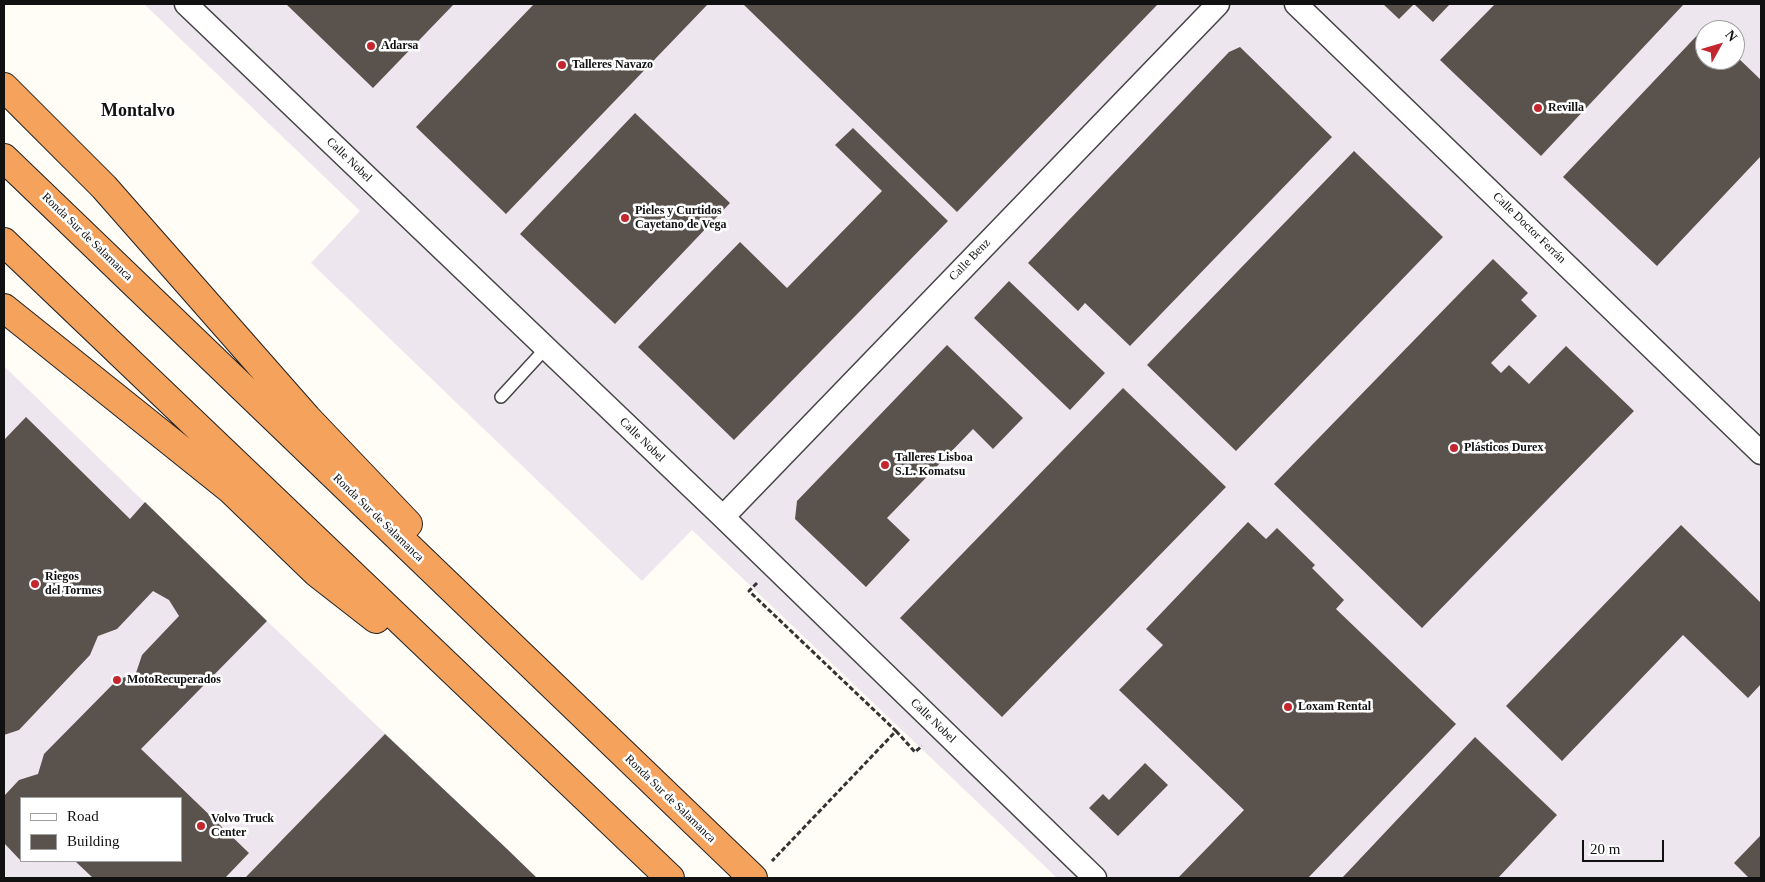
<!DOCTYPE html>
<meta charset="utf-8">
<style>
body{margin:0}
#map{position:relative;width:1765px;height:882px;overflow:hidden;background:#fffdf5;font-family:"Times New Roman",serif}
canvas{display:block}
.frame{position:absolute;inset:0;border:5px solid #111;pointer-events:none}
.legend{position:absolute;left:20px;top:797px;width:162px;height:65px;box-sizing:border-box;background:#fff;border:1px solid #a0a0a0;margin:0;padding:6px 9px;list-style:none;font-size:15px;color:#111}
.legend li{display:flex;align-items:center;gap:10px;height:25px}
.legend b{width:25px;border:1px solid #a0a0a0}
.north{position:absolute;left:1695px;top:20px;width:50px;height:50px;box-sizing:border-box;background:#fff;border:1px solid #a0a0a0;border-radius:50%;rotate:51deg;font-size:14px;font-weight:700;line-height:20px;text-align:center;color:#111}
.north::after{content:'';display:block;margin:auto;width:18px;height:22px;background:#c4262e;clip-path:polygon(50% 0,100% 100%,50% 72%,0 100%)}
.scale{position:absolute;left:1582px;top:840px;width:82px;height:22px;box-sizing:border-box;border:2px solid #111;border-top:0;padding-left:6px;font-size:15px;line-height:18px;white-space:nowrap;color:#111;-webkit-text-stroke:4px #fff;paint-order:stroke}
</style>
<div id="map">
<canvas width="1765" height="882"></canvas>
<div class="frame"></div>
<ul class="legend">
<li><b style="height:6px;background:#fff"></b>Road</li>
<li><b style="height:14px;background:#5a524d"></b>Building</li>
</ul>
<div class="north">N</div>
<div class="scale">20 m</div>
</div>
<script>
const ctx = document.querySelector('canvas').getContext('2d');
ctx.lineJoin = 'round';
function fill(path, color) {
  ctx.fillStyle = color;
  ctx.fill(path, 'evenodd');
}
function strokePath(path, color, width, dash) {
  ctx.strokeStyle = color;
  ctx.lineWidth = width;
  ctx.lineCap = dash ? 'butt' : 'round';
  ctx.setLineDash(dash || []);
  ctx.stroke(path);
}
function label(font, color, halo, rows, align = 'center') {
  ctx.font = font + ' "Times New Roman",serif';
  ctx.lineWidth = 5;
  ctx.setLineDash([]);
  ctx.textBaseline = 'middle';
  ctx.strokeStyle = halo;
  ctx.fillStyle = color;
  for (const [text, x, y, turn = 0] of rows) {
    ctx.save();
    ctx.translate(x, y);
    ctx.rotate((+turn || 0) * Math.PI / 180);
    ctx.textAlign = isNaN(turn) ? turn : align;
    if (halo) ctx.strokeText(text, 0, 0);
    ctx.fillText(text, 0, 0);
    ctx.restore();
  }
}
fill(new Path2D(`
 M144,4h1617v874h-704l-365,-348 -50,51 -331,-318 49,-52zM1705,30h30v30h-30z
 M4,366l263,255 270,257h-533zM21,798h160v63h-160z`), '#eee6ef');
fill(new Path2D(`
 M286,4h168l-81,84z
 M534,4h174l-202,210 -90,-87z
 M743,4h415l-201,208z
 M1383,4h67l-17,18 -19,-18 -15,15z
 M1495,4h189l-143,152 -101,-96z
 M1705,27l3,3h-3v30h30v-5l26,25v76l-104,110 -94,-89z
 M1240,47l92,90 -202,209 -45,-43 -7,8 -50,-48 201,-211z
 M635,113l95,90 -115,121 -95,-90z
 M853,128l95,93 -214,219 -96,-93 102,-105 47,46 95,-97 -47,-46z
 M1354,151l89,86 -207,214 -89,-86z
 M1493,259l35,34 -7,7 16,16 -46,47 10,10 8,-8 20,19 37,-38 68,65 -212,217 -148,-144z
 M1009,281l96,92 -35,37 -96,-92z
 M947,345l76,73 -30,31 -20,-20 -86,89 23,22 -44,47 -71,-68 2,-18z
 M1123,388l103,99 -224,230 -102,-99z
 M26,417l104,102 15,-17 122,119 -126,128 108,104 -24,25h-132l-18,-17h106v-63h-160v63l-17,-18v-47l15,-16 19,-6 6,-20 73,-74 19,-7 6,-18 37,-39 -10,-16 -16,-9 -36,38 -19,7 -8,19 -71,75 -15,5v-295z
 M1248,522l18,17 11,-11 38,37 -3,3 32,32 -8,9 120,115 -148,154h-130l66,-68 -125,-120 44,-45 -17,-16z
 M1681,525l80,78v81l-13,14 -65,-63 -121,126 -56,-55z
 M385,734l121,114 31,30h-292z
 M1475,737l82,78 -59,63h-156z
 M1145,763l23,22 -50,51 -29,-28 14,-14 6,6z
 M1761,835v43h-12l-15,-15z`), '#5a524d');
const lane = new Path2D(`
 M501,397l45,-49`);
const street = new Path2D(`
 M186,4l537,513 372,361
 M1296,4l465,449
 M723,517l495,-513`);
const highway = new Path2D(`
 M4,87l100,100 203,231 101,106
 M4,158l749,720
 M4,242l666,636
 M4,308l226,181 87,84 59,46`);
strokePath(lane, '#444', 14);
strokePath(street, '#444', 25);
strokePath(highway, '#222', 30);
strokePath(new Path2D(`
 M757,583l-8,8 147,140 -124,130
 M896,731l19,21 7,-6`), '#333', 3, [5, 2.5]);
strokePath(lane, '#fff', 11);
strokePath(street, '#fff', 22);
strokePath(highway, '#f5a25d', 28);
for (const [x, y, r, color] of [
 [371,46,5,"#c4262e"],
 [562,65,5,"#c4262e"],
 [1538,108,5,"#c4262e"],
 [625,218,5,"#c4262e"],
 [1454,448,5,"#c4262e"],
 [885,465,5,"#c4262e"],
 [35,584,5,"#c4262e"],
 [117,680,5,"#c4262e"],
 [1288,707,5,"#c4262e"],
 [201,826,5,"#c4262e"]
]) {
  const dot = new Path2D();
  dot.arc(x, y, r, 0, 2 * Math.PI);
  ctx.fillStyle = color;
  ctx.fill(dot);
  strokePath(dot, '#fff', 2);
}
label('bold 12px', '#111', '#fff', [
 ["Adarsa",381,46],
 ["Talleres Navazo",572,65],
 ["Revilla",1548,108],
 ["Pieles y Curtidos",635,211],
 ["Cayetano de Vega",635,225],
 ["Plásticos Durex",1464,448],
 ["Talleres Lisboa",895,458],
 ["S.L. Komatsu",895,472],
 ["Riegos",45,577],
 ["del Tormes",45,591],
 ["MotoRecuperados",127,680],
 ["Loxam Rental",1298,707],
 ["Volvo Truck",211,819],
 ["Center",211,833]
], 'left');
label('12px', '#111', '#fff', [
 ["Calle Nobel",349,160,44],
 ["Calle Doctor Ferrán",1529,228,44],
 ["Ronda Sur de Salamanca",87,237,44],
 ["Calle Benz",970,260,-46],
 ["Calle Nobel",642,440,44],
 ["Ronda Sur de Salamanca",378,518,44],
 ["Calle Nobel",933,721,44],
 ["Ronda Sur de Salamanca",670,799,44]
]);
label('bold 18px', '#111', '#fff', [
 ["Montalvo",138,111]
]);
</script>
